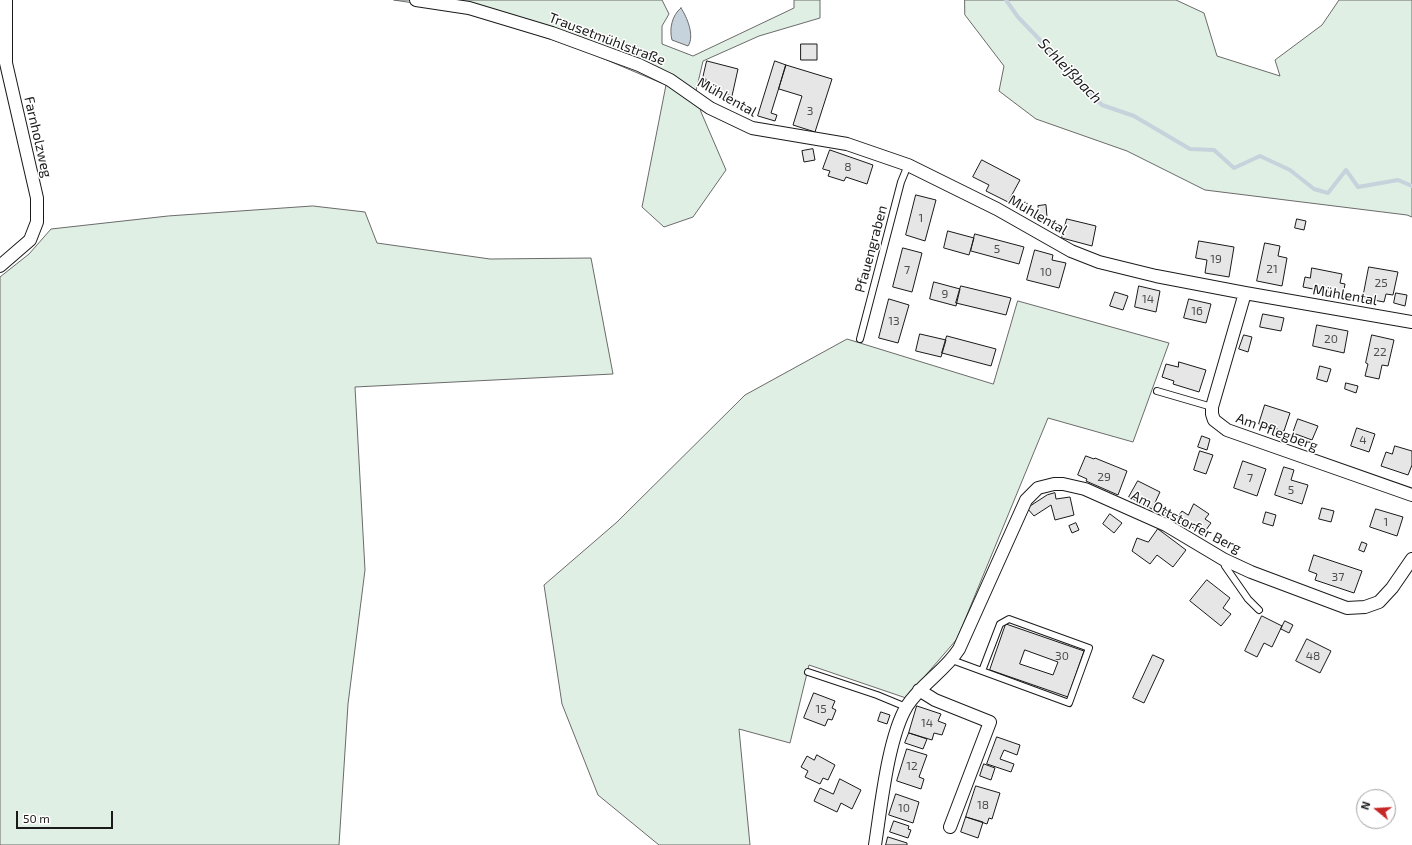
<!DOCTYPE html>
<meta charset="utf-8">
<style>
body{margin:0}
#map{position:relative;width:1412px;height:845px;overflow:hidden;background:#fff;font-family:"Exo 2",sans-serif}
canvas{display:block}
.north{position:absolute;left:1356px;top:789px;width:40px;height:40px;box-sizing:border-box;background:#fff;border:1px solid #a3a3a3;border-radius:50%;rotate:288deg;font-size:11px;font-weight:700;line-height:16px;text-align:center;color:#1a1a1a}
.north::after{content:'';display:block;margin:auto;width:14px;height:18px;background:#c62828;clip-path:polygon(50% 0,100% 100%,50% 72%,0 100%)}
.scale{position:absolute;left:16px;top:811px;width:97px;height:18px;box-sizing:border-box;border:2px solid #1a1a1a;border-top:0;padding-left:5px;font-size:12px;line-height:14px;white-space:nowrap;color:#1a1a1a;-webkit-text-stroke:3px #fff;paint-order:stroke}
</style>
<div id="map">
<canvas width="1412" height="845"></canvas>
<div class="north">N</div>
<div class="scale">50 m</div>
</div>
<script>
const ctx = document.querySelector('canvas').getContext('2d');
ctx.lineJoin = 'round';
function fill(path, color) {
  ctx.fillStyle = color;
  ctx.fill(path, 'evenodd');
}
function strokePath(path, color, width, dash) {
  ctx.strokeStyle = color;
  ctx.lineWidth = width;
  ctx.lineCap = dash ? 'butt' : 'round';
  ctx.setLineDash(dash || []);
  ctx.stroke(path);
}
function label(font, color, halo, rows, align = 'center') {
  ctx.font = font + ' "Exo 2",sans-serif';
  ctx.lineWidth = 3;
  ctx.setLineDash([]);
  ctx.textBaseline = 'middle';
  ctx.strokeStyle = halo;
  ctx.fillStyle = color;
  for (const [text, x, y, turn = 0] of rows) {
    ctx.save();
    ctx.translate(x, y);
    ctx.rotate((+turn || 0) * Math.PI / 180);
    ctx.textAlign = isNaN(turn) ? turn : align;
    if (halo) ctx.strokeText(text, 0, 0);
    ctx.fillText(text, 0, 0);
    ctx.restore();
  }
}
const green = new Path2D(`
 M394,0h268l7,14 -7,12v18l31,12 101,-48v-8h26v18l-61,18 -56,25 -7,30 5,21 25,58 -33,47 -29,10 -22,-20 24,-122 -83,-35 -116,-39z
 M965,0h211l28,13 13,43 63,20 -5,-16 47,-35 17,-25h73v217l-5,-2 -202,-25 -78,-39 -91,-32 -37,-28 5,-25 -39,-51z
 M313,206l52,6 12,31 113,16 101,-1 22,116 -258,13 10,183 -17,134 -9,141h-339v-568l29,-23 22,-25 117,-13z
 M1018,301l151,42 -36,99 -85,-24 -91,221 -51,59 -97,-33 -19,78 -51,-14 11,116h-91l-61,-50 -36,-91 -18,-119 73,-63 128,-127 102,-56 146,45z`);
fill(green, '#e0efe3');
strokePath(green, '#6a6a6a', 1);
const water = new Path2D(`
 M681,8c6,9 14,28 7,38l-16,-6c-3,-11 0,-25 9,-32z`);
fill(water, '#c6d2dc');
strokePath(water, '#6a6a6a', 1);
strokePath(new Path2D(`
 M1006,0l12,17 84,88 32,11 56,33 24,1 20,18 26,-12 30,14 24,19 14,4 18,-23 12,17 40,-7 14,6`), '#c6d2dc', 4);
const building = new Path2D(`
 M801,44h16v16h-16z
 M707,61l31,8 -6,27 -28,-7 2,-10 -3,-1z
 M775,61l11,4 -15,48 6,2 -2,6 -17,-5z
 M786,65l46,14 -17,53 -22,-7 9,-29 -23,-7z
 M813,149l2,11 -11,2 -2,-11z
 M830,150l43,15 -6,19 -21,-7 -2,4 -16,-5 2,-5 -7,-2z
 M982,160l38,20 -12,22 -22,-11 3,-6 -16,-8z
 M916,195l20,5 -11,41 -19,-6z
 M1046,205l1,12 -8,1 -1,-12z
 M1067,219l29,7 -4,20 -30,-8z
 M1297,219l9,2 -2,9 -9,-2z
 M948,231l26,7 -5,17 -25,-7z
 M975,234l49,13 -5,17 -48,-13z
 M1199,241l35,6 -5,30 -24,-4 2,-13 -11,-2z
 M1265,243l15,3 -2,10 9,2 -5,28 -25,-5z
 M903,248l19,5 -10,39 -19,-5z
 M1035,250l18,5 -1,5 14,3 -7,25 -32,-8z
 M1369,267l29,5 -5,23 -7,-1 -2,8 -21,-4z
 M1312,268l30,6 -2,9 5,1 -2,11 -40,-8 2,-10 5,1z
 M934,282l26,7 -4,17 -26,-7z
 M961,286l50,12 -5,17 -50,-12z
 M1139,286l21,5 -4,21 -21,-5z
 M1115,292l13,4 -5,14 -13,-4z
 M1396,293l11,2 -2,11 -11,-3z
 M889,299l20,6 -11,38 -19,-5z
 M1189,299l22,5 -5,19 -22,-5z
 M1263,314l21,4 -3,13 -21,-4z
 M1317,325l31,6 -4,22 -31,-7z
 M920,334l26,6 -5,17 -25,-6z
 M1244,335l8,2 -4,15 -9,-3z
 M1372,335l22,5 -6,26 -6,-1 -3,14 -14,-3 3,-12 -2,-1z
 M947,336l49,13 -5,17 -49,-13z
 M1179,362l27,8 -7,22 -26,-8 1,-3 -12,-4 4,-13 12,3z
 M1320,366l11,3 -4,13 -10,-3z
 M1346,383l12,3 -2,7 -11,-4z
 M1265,405l25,8 -6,18 -25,-7z
 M1298,419l20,7 -6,14 -19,-7z
 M1357,428l18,6 -6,18 -18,-6z
 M1202,436l8,3 -3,11 -9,-3z
 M1395,446l17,5v14l-4,10 -27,-9 5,-14 6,2z
 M1200,451l13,4 -7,19 -12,-4z
 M1086,456l8,3 1,-1 32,13 -9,24 -32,-14 1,-2 -9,-4z
 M1243,461l23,8 -9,27 -23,-8z
 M1284,467l10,3 -3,10 17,5 -6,19 -27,-9z
 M1138,481l22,11 -8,17 -23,-12z
 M1055,493l1,6 14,-2 4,18 -19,5 -4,-15 -17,11 -7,-8 20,-13z
 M1194,504l15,10 -4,5 6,4 -8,11 -26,-16 5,-7 6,4z
 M1322,508l12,3 -3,11 -12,-3z
 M1376,509l27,8 -6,19 -27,-9z
 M1160,510l10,5 -2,6 -11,-5z
 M1266,512l10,3 -3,11 -10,-3z
 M1110,514l12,9 -8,10 -11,-9z
 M1076,523l3,7 -7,3 -3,-7z
 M1158,529l28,21 -13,17 -16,-12 -7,9 -18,-13 5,-13 11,4z
 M1362,542l5,2 -3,8 -5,-2z
 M1314,555l48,16 -8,22 -39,-13 2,-6 -8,-3z
 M1207,580l23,18 -7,10 8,6 -10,12 -31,-25z
 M1262,616l20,10 -10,21 -8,-4 -7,14 -12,-6z
 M1285,621l8,4 -4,8 -8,-4z
 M1006,624l78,27 -16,46 -78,-27zM1025,650l33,12 -5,13 -33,-11z
 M1307,639l24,12 -11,22 -24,-12z
 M1153,655l11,5 -20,43 -11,-5z
 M814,693l21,8 -3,7 4,2 -4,10 -4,-1 -3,7 -21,-8z
 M917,706l24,8 -3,7 8,3 -4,11 -8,-2 -2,7 -23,-7z
 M881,712l9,3 -3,9 -9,-3z
 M909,733l18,6 -4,10 -18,-6z
 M997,737l23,8 -3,10 -13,-5 -4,9 14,5 -3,8 -24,-8z
 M907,749l20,6 -8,22 5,2 -3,10 -24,-8z
 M817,755l18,10 -7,15 -5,-2 -3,6 -15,-7 3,-6 -7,-4 6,-11 7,4z
 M984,764l11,4 -4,12 -11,-4z
 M840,779l21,11 -9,19 -11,-6 -4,9 -23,-11 6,-13 13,6z
 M976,786l24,7 -8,26 -3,-1 -2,6 -21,-7z
 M896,794l23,8 -6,21 -24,-8z
 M966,817l17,5 -5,16 -17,-6z
 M894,821l15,5 -1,3 3,1 -3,8 -18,-6z
 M888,837l19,6v2h-21z`);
fill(building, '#e6e6e6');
strokePath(building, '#1a1a1a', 1);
const lane = new Path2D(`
 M860,339l41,-157 7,-17
 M1157,391l55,16
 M1223,560l2,6 23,33 11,11
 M952,660l117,43 20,-55 -80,-29 -9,5 -18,47
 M808,672l69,23 29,12`);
const street = new Path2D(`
 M416,0l53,8 83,25 87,32 31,15 40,28 42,20 95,16 61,21 89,44 74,42 28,11 57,14 89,17 167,29
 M0,266l30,-26 7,-18v-24l-31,-135v-63
 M1245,293l-33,114v7l2,6 13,10 185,65
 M919,690l16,10 55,22 -40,105
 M875,845c6,-38 13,-108 32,-139 14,-22 38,-35 52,-57l67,-149 12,-12 16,-4h9l22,5 81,36 57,34 28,13 96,36 18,-1 14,-5 13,-14 20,-29`);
strokePath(lane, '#1a1a1a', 8);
strokePath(street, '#1a1a1a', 14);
strokePath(lane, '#fff', 6);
strokePath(street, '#fff', 12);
label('12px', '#4d4d4d', null, [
 ["3",810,111],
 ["8",848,167],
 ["1",921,218],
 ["5",997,249],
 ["19",1216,259],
 ["21",1272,269],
 ["7",907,270],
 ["10",1046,272],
 ["25",1381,283],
 ["9",945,294],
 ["14",1148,299],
 ["16",1197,311],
 ["13",894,321],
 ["20",1331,339],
 ["22",1380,352],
 ["4",1363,440],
 ["29",1104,477],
 ["7",1250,478],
 ["5",1291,490],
 ["1",1386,522],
 ["37",1338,577],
 ["30",1062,656],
 ["48",1313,656],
 ["15",821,709],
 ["14",927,723],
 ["12",912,766],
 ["18",983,805],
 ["10",904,808]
]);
label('14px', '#1a1a1a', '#fff', [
 ["Trausetmühlstraße",607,39,21],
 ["Mühlental",727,97,29],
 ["Farnholzweg",38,137,77],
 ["Mühlental",1038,215,30],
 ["Pfauengraben",871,249,-75],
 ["Mühlental",1345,295,10],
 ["Am Pflegberg",1277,432,20],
 ["Am Ottstorfer Berg",1186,522,27]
]);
label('italic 15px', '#1a1a1a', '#fff', [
 ["Schleißbach",1070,71,46]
]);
</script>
